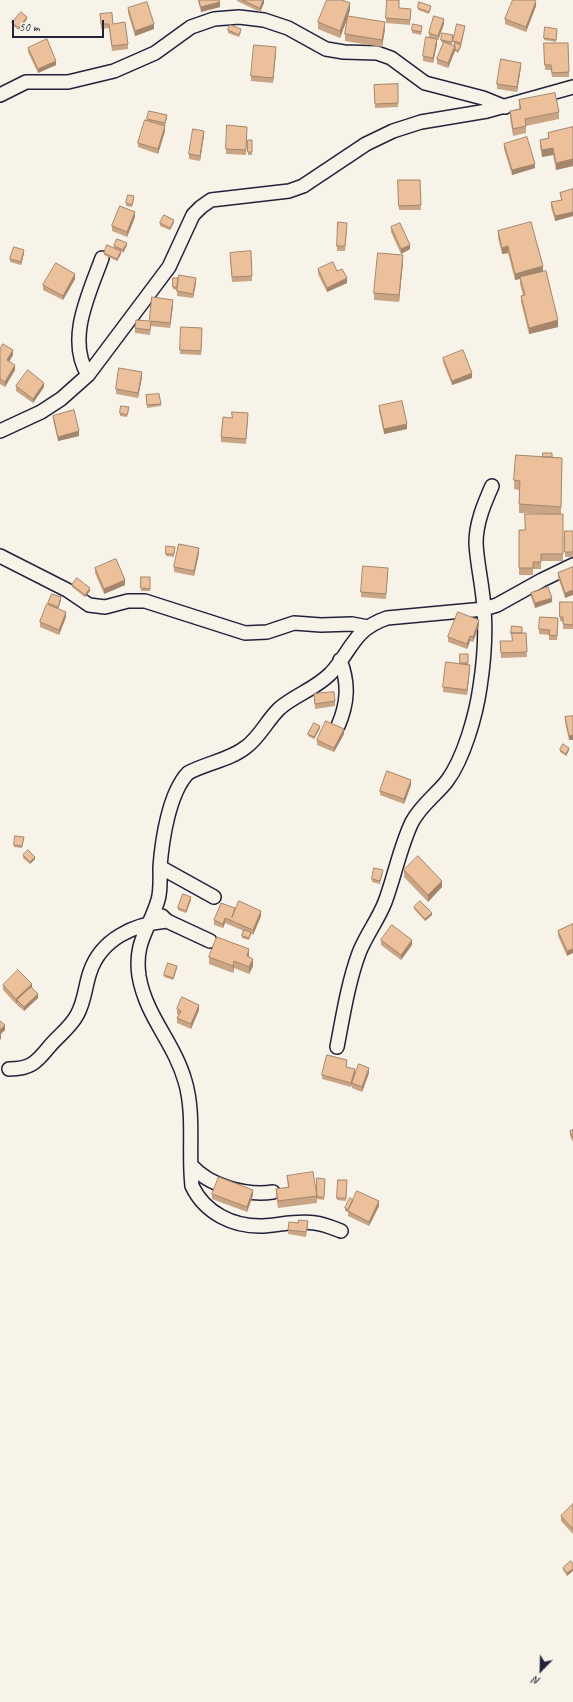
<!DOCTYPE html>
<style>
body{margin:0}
#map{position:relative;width:573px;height:1702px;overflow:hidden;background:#f7f3e8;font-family:Caveat,sans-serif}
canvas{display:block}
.north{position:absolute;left:521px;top:1650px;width:40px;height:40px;-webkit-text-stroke:3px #f7f3e8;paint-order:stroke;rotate:203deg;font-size:11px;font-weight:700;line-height:16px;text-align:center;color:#22223b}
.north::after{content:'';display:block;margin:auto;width:14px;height:18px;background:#22223b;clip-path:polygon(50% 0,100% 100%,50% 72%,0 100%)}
.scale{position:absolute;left:12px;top:20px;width:92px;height:18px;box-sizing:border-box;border:2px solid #22223b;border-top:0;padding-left:5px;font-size:12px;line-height:14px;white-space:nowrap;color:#22223b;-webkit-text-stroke:3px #f7f3e8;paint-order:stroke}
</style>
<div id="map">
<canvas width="573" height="1702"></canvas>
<div class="north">N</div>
<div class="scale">50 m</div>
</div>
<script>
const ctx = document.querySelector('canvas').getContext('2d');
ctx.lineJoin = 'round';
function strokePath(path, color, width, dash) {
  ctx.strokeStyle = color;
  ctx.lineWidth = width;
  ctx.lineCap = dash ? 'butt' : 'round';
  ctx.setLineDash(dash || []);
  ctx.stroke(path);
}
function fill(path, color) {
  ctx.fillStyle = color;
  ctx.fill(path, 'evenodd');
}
const minor = new Path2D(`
 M0,95l26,-13h42l46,-11 41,-18 36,-26 23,-8 25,-2 25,3 24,8 38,21 18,3 33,1 14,5 34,25 58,15 22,9
 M88,375c-22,-36 1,-81 14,-117
 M0,431l41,-19 20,-13 27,-24 81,-108 24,-52 8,-8 10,-7 78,-9 14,-5 63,-42 27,-13 28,-9 66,-11 86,-24
 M0,556l67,34 22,15 16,2 23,-6h17l100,32 22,-1 27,-9 27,2 31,-1 16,3
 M338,726c10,-23 11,-43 2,-66
 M160,867l54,30
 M162,916l5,5 43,20
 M337,1047c6,-31 11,-64 22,-94 7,-18 19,-33 26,-51 10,-27 15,-55 27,-80 9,-17 24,-27 35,-41 17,-23 29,-66 33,-94 4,-26 6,-52 4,-78 -1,-22 -7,-44 -8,-66 0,-20 8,-39 16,-57
 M9,1069c21,0 27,-6 40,-22 9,-11 21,-19 28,-32 8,-14 8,-29 13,-43 11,-33 44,-48 77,-51
 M191,1165c18,21 55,31 82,27
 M341,1231c-8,-3 -17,-7 -26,-8 -17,-3 -35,2 -52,3 -30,1 -58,-13 -71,-40 -4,-34 3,-72 -7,-105 -11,-39 -39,-64 -46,-105 -5,-34 10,-46 19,-76 3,-10 2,-22 2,-33 2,-27 9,-74 28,-94 18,-10 42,-13 58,-26 14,-10 21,-27 34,-39 15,-13 35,-19 50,-34 22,-23 22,-44 57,-56l97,-9 13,-4 45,-25 31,-15`);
strokePath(minor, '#22223b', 16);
strokePath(minor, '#f7f3e8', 13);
fill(new Path2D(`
 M198,0h21l1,7 -19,5z
 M237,0h27v3l-4,9 -23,-11z
 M536,6l-10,26 -21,-8v-5z
 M128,8l26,21 -19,7 -7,-23z
 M399,8l12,6 -1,11 -24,-2v-5z
 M418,8h13l-2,6 -11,-4z
 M350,10l-2,6 37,13 -3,18 -37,-6v-7l3,-17 -8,21 -22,-9v-7z
 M100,14l13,10 15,20v5l-16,2 -3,-23 -8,1z
 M27,19l-8,11 -7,-5v-2z
 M444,24l-6,16h-1v4l-4,19 -10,-2v-5l6,-18v-5z
 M465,28l-4,19 -3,6 -3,-2 -7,17 -11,-4v-5l7,-16 -3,-1v-2l12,-3 -1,7h-3l5,2 1,-2 -2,-1v-2z
 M422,29l-1,6 -9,-2v-3z
 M228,30l13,2 -2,5 -11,-4z
 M557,32l-1,10 -12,-2v-2z
 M544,43h24l1,34h-17l-1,-7h-6z
 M28,48l28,17 -18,8 -10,-21z
 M276,52l-3,31 -22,-2v-5z
 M521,67l-4,25 -20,-3v-5z
 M398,84v23l-23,1 -1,-23z
 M519,100l40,12v7l-33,7v7l-13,3 -3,-18v-7l9,-2z
 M167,118l-2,8 -6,-2 6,7 -7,23 -20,-7v-4l9,-23v-1z
 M247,127l-1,28 -20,-1v-5z
 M573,127v39l-17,4 -3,-15 -11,2 -2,-10v-7l8,-1v-6z
 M204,135l-4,26 -11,-2v-5z
 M248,140h4v15h-4z
 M504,144l31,24 -23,7 -8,-26z
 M398,180h22l1,30h-22z
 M573,189v27l-18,5 -4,-14v-5l10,-2 -1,-7z
 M134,199l-2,8 -6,-1v-3z
 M135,217l-8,20 -15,-6v-5z
 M174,222l-4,8 -10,-4v-3z
 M391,227l19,22 -9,5 -10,-22z
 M347,228l-2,23h-8v-5z
 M498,231l45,41 15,55 -29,7 -8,-32v-6l2,-1 -3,-11v-5l-5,1 -7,-27 -6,1 -4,-16z
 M127,245l-4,8 -2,-2v3l-4,7 -13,-6v-2l10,-5v-2z
 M24,253l-3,12 -11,-3v-3z
 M230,257l22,19v5l-20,1z
 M403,262l-4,40 -25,-2v-7z
 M318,269l19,2 10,12 -20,9 -9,-18z
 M173,278h5l-1,11 19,-6 -3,15 -16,-2v-6l-4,-1z
 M75,279l-12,21 -20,-10v-5z
 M173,305l-3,23 -19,-2 -1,9 -15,-2v-5l14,-7z
 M181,327l21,1 -1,27 -21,-1z
 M0,349l13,6 -4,6 6,9 -10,17 -5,-3z
 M443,358l29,20 -20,7 -9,-23z
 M142,377l-4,21 -22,-4v-5z
 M16,386l28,1 -11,16 -17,-12z
 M146,395l15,9v2l-14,2z
 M379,406l28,23 -23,5 -5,-23z
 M129,410l-2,7 -7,-1v-3z
 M53,416l26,20 -21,5 -5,-21z
 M232,418h16l-2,26 -25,-2v-5z
 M552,457l10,1 -1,56h2v47h-22v8h-8v6h-14v-45h6l17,-16 -23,-1v-23l-5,-1v-9z
 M565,531h8v26h-8z
 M166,546l9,1 -1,10 -8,-1z
 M199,553l-5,23 -20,-4v-5z
 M573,567l-8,31 -7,-21v-4z
 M95,568l30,17 -21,9 -9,-21z
 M388,573l-2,26 -25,-2v-5z
 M141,577h9v14h-9z
 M72,585l18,6 -5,6 -13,-10z
 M531,593l21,9 -17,6 -4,-11z
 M61,600l-3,9 8,8 -7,18 -19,-8v-5l8,-17v-2z
 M560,602h13v27h-10v-7l-3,-1z
 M558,623l-1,17h-8v-5l-10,-1v-5z
 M479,625l-6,17 -3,-1 -3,8 -19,-7v-5z
 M512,626l10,7h4l1,24 -26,1 -1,-17h12v-6h-1z
 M460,654h8v10l2,5 -3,26 -24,-3v-5l17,-24z
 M314,694l21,7v5l-20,3z
 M573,716v24h-4l-4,-18v-5z
 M320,728l-6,11 -6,-3v-2z
 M344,734l-10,18 -17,-7v-5z
 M560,750h9l-3,6 -6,-4z
 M411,785l-7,19 -24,-9v-4z
 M24,839l-2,9 -8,-1v-2z
 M23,855l12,4 -5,5 -7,-6z
 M404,870l38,17 -14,15 -24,-25z
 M383,872l-3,12 -8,-2v-3z
 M191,900l-5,13 -8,-3v-2z
 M414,907l18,8 -7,6 -11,-12z
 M235,911l26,5 -8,19 -2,-1 -2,6 -7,-2v-2l2,-5 -19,-8 -2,5 -9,-3v-5z
 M573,924l-6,32 -9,-20v-5z
 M381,940l31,5 -11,15 -20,-15z
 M249,956v1l4,9 -4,8 -15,-6 -1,5 -24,-9v-7z
 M177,968l-4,12 -9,-3v-2z
 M3,985l29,2 6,11 -14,13 -7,-6v-2l-1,1 -13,-14z
 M177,1009l22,1 -8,19 -14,-6v-5l2,-3 -2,-1z
 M347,1065v2l8,7 -4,13 -29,-8v-4z
 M369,1073l-7,19 -10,-4v-5z
 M573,1130v12l-3,-6v-5z
 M287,1176l29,17 9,-14 -1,21 -7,-1v4l-39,5 -2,-12v-7l12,-1z
 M338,1180h9l-1,21 -9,-1z
 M212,1194l41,1 -6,17 -35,-13z
 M353,1200l26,6 -10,20 -21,-10v-4l-3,-1v-3z
 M298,1223l10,3 -2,11 -18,-3v-4z
 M573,1504v30l-12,-13v-5z
 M573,1564l-6,12 -4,-6v-2z`), '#caa585');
fill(new Path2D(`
 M263,0h1v3l-4,9v-4z
 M536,1v5l-10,26v-5z
 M220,2v5l-19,5v-5z
 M350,3v7l-10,28v-7z
 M27,17v2l-8,11v-2z
 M444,19v5l-6,16v-4z
 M385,22v7l-3,18v-7z
 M154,24v5l-19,7v-5z
 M437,39v5l-4,19v-5z
 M455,46v5l-7,17v-5z
 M276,47v5l-3,31v-5z
 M56,61v4l-18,8v-4z
 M521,63v4l-4,25v-5z
 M165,126v5l-7,23v-5z
 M204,131v4l-4,26v-5z
 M553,148v7l-11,2v-7z
 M573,159v7l-17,4v-7z
 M535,164v4l-23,7v-5z
 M135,212v5l-8,20v-5z
 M573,212v4l-18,5v-5z
 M174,220v2l-4,8v-2z
 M127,243v2l-4,8v-3z
 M410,245v4l-9,5v-5z
 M508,246v7l-6,1v-6z
 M24,250v3l-3,12v-3z
 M121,251v3l-4,7v-2z
 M403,255v7l-4,40v-7z
 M543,266v7l-23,4v2l-5,1v-6z
 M75,274v5l-12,21v-4z
 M196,278v5l-3,15v-4z
 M347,278v5l-20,9v-4z
 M173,300v5l-3,23v-5z
 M558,320v7l-29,7v-6z
 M13,350v5l-6,10v-5z
 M15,365v5l-10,17v-5z
 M142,372v5l-4,21v-5z
 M472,373v5l-20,7v-4z
 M44,383v4l-11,16v-4z
 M407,424v5l-23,5v-5z
 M79,431v5l-21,5v-4z
 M199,548v5l-5,23v-5z
 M125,580v5l-21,9v-5z
 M90,588v3l-5,6v-2z
 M573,590v5l-8,3v-5z
 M61,597v3l-3,9v-2z
 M552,598v4l-17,6v-5z
 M66,612v5l-7,18v-5z
 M479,620v5l-6,17v-5z
 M470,636v5l-3,8v-5z
 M470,665v4l-3,26v-5z
 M320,726v2l-6,11v-2z
 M344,729v5l-10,18v-4z
 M573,735v5h-4v-4z
 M569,748v2l-3,6v-2z
 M411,780v5l-7,19v-5z
 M35,857v2l-5,5v-2z
 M442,881v6l-14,15v-7z
 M191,897v3l-5,13v-2z
 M261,911v5l-8,19v-5z
 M432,913v2l-7,6v-2z
 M225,918v5l-2,5v-4z
 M412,940v5l-11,15v-5z
 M249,949v7l-2,7v-7z
 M573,949v4l-6,3v-5z
 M253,959v7l-4,8v-7z
 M234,961v7l-1,5v-7z
 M177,966v2l-4,12v-2z
 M32,984v5l-15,11v3l-1,1v-5z
 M38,994v4l-14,13v-4z
 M199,1005v5l-8,19v-5z
 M5,1025v5l-4,4v5l-1,1v-10z
 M369,1068v5l-7,19v-5z
 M355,1069v5l-4,13v-4z
 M253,1190v5l-6,17v-5z
 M379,1201v5l-10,20v-4z
 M573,1569v2l-6,5v-3z`), '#a4866c');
const building = new Path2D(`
 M199,0h20l1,2 -19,5z
 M243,0h20l-3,8z
 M327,0h15l8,3 -10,28 -22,-9z
 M387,0h12v8l12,1 -1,11 -24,-2z
 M513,0h21l2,1 -10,26 -21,-8z
 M147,2l7,22 -19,7 -7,-23z
 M419,2l12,4 -2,6 -11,-4z
 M21,12l6,5 -8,11 -7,-5z
 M112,13l1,11 12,-2 3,22 -16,2 -3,-22h-8l-1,-10z
 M348,16l37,6 -3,18 -37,-6z
 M434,16l10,3 -6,17 -9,-3z
 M413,24l9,2 -1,6 -9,-2z
 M457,24l8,2 -4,17 -8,-2z
 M230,25l11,4 -2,6 -11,-5z
 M545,27l12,2 -1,11 -12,-2z
 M442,33l11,2 -1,7 -11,-2z
 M426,37l11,2 -4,19 -10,-2z
 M47,39l9,22 -18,8 -10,-21z
 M444,42l11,4 -7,17 -11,-4z
 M456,43l5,2 -3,6 -3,-2v-3h-1z
 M544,43h24l1,29 -17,1 -1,-8h-6z
 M254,45l22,2 -3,31 -22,-2z
 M501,59l20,4 -4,24 -20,-3z
 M398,84v19l-23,1 -1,-19z
 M555,93l4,19 -34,7 1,7 -13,3 -3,-18 11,-2 -2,-9z
 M149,111l18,4 -2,8 -18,-4z
 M145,120l20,6 -7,23 -20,-6z
 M227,125l20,2 -1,23 -20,-1z
 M573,127v32l-17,4 -3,-15 -11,2 -2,-10 9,-2 -1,-5z
 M193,129l11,2 -4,25 -11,-2z
 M527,137l8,27 -23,6 -8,-26z
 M248,140h4v12h-4z
 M398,180h22l1,25 -22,1z
 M573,189v23l-18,4 -4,-14 11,-2 -2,-7z
 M128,195l6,1 -2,9 -6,-2z
 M120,206l15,6 -8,20 -15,-6z
 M164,215l10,5 -4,8 -10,-5z
 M338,222l9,1 -2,23h-8z
 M531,222l12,44 -28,8 -7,-28 -6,2 -4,-17z
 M400,223l10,22 -9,4 -10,-22z
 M117,239l10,4 -4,7 -9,-4z
 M107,245l14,6 -4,8 -13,-6z
 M14,247l10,3 -3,12 -11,-3z
 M251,251l1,25 -20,1 -2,-24z
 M378,253l25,2 -4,40 -25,-2z
 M333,262l4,9 5,-2 5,9 -20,10 -9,-19z
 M56,263l19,11 -12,22 -20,-11z
 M546,271l12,49 -29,8 -8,-32 4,-1 -5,-18z
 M179,275l17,3 -3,16 -16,-3z
 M173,278h5l-1,9h-4z
 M152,297l21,3 -3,23 -19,-2 -1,9 -15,-2 1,-8 13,1z
 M181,327l21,1 -1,23 -21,-1z
 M3,344l10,6 -6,10 8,5 -10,17 -5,-3v-30z
 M463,350l9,23 -20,8 -9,-23z
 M119,368l23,4 -4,21 -22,-4z
 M28,370l16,13 -11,16 -17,-13z
 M159,394l2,10 -14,1 -1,-10z
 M402,401l5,23 -23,5 -5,-23z
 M121,406l8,1 -2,8 -7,-2z
 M74,410l5,21 -21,6 -5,-21z
 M232,412l16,1 -2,26 -25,-2 2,-20 9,1z
 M543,453h9v4h-9z
 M516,455l46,3 -1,49 -42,-3 1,-23 -6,-1z
 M525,514h38v40h-22v8h-8v6h-14v-38h6z
 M565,531h8v21h-8z
 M179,544l20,4 -5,23 -20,-4z
 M166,546l9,1 -1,7h-8z
 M116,559l9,21 -21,9 -9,-21z
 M363,566l25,2 -2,26 -25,-2z
 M573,567v23l-8,3 -7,-20z
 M141,577h9v12l-9,-1z
 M77,578l13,10 -5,7 -13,-10z
 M548,587l4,11 -17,5 -4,-10z
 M52,594l9,3 -3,10 -10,-4z
 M560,602h13v23l-10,-1v-7h-3z
 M47,604l19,8 -7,18 -19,-8z
 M458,612l21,8 -6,17 -3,-1 -3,8 -19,-7z
 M540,617l18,1 -1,18 -8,-1 1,-5 -11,-1z
 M512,626l10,1v6h-11z
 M512,633h14l1,19 -26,1 -1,-12h12z
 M460,654h8v9h-8z
 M446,662l24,3 -3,25 -24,-3z
 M334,692l1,9 -20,3 -1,-10z
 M573,716v19l-4,1 -4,-19z
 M326,721l18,8 -10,19 -17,-8z
 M314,723l6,3 -6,11 -6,-3z
 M563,744l6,4 -3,6 -6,-4z
 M387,771l24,9 -7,19 -24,-8z
 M15,836l9,1 -2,9 -8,-1z
 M28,850l7,7 -5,5 -7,-7z
 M418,856l24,25 -14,14 -24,-25z
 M374,868l9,2 -3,11 -8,-2z
 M183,894l8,3 -5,14 -8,-3z
 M239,901l22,10 -8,19 -28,-12 -2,6 -9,-4 7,-17 14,5 -3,9z
 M420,901l12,12 -7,6 -11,-12z
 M573,924v25l-6,2 -9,-20z
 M392,925l20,15 -11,15 -20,-15z
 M244,930l7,2 -2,6 -7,-2z
 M217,937l32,12 -2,7 6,3 -4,8 -15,-6 -1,5 -24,-9z
 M168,963l9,3 -4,12 -9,-3z
 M18,970l14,14 -16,15 -13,-14z
 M31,987l7,7 -14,13 -7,-7z
 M182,997l17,8 -8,19 -14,-6 4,-7 -4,-2z
 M0,1021l5,4 -5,5z
 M327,1055l20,5 -1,7 9,2 -4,14 -29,-8z
 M359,1064l10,4 -7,19 -10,-4z
 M573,1130v8l-3,-7z
 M313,1172l4,24 -39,5 -2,-12 13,-2 -2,-11z
 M219,1177l34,13 -6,17 -35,-13z
 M317,1178l8,1 -1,18h-7z
 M338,1180h9l-1,18h-9z
 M357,1191l22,10 -10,21 -21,-11z
 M350,1198l3,2 -5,10 -3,-2z
 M299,1220l9,1 -2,11 -18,-2 1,-8 9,1z
 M573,1504v25l-12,-13z
 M571,1561l2,3v5l-6,4 -4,-5z`);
fill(building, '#ebc09b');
strokePath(building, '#a4866c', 1);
</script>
